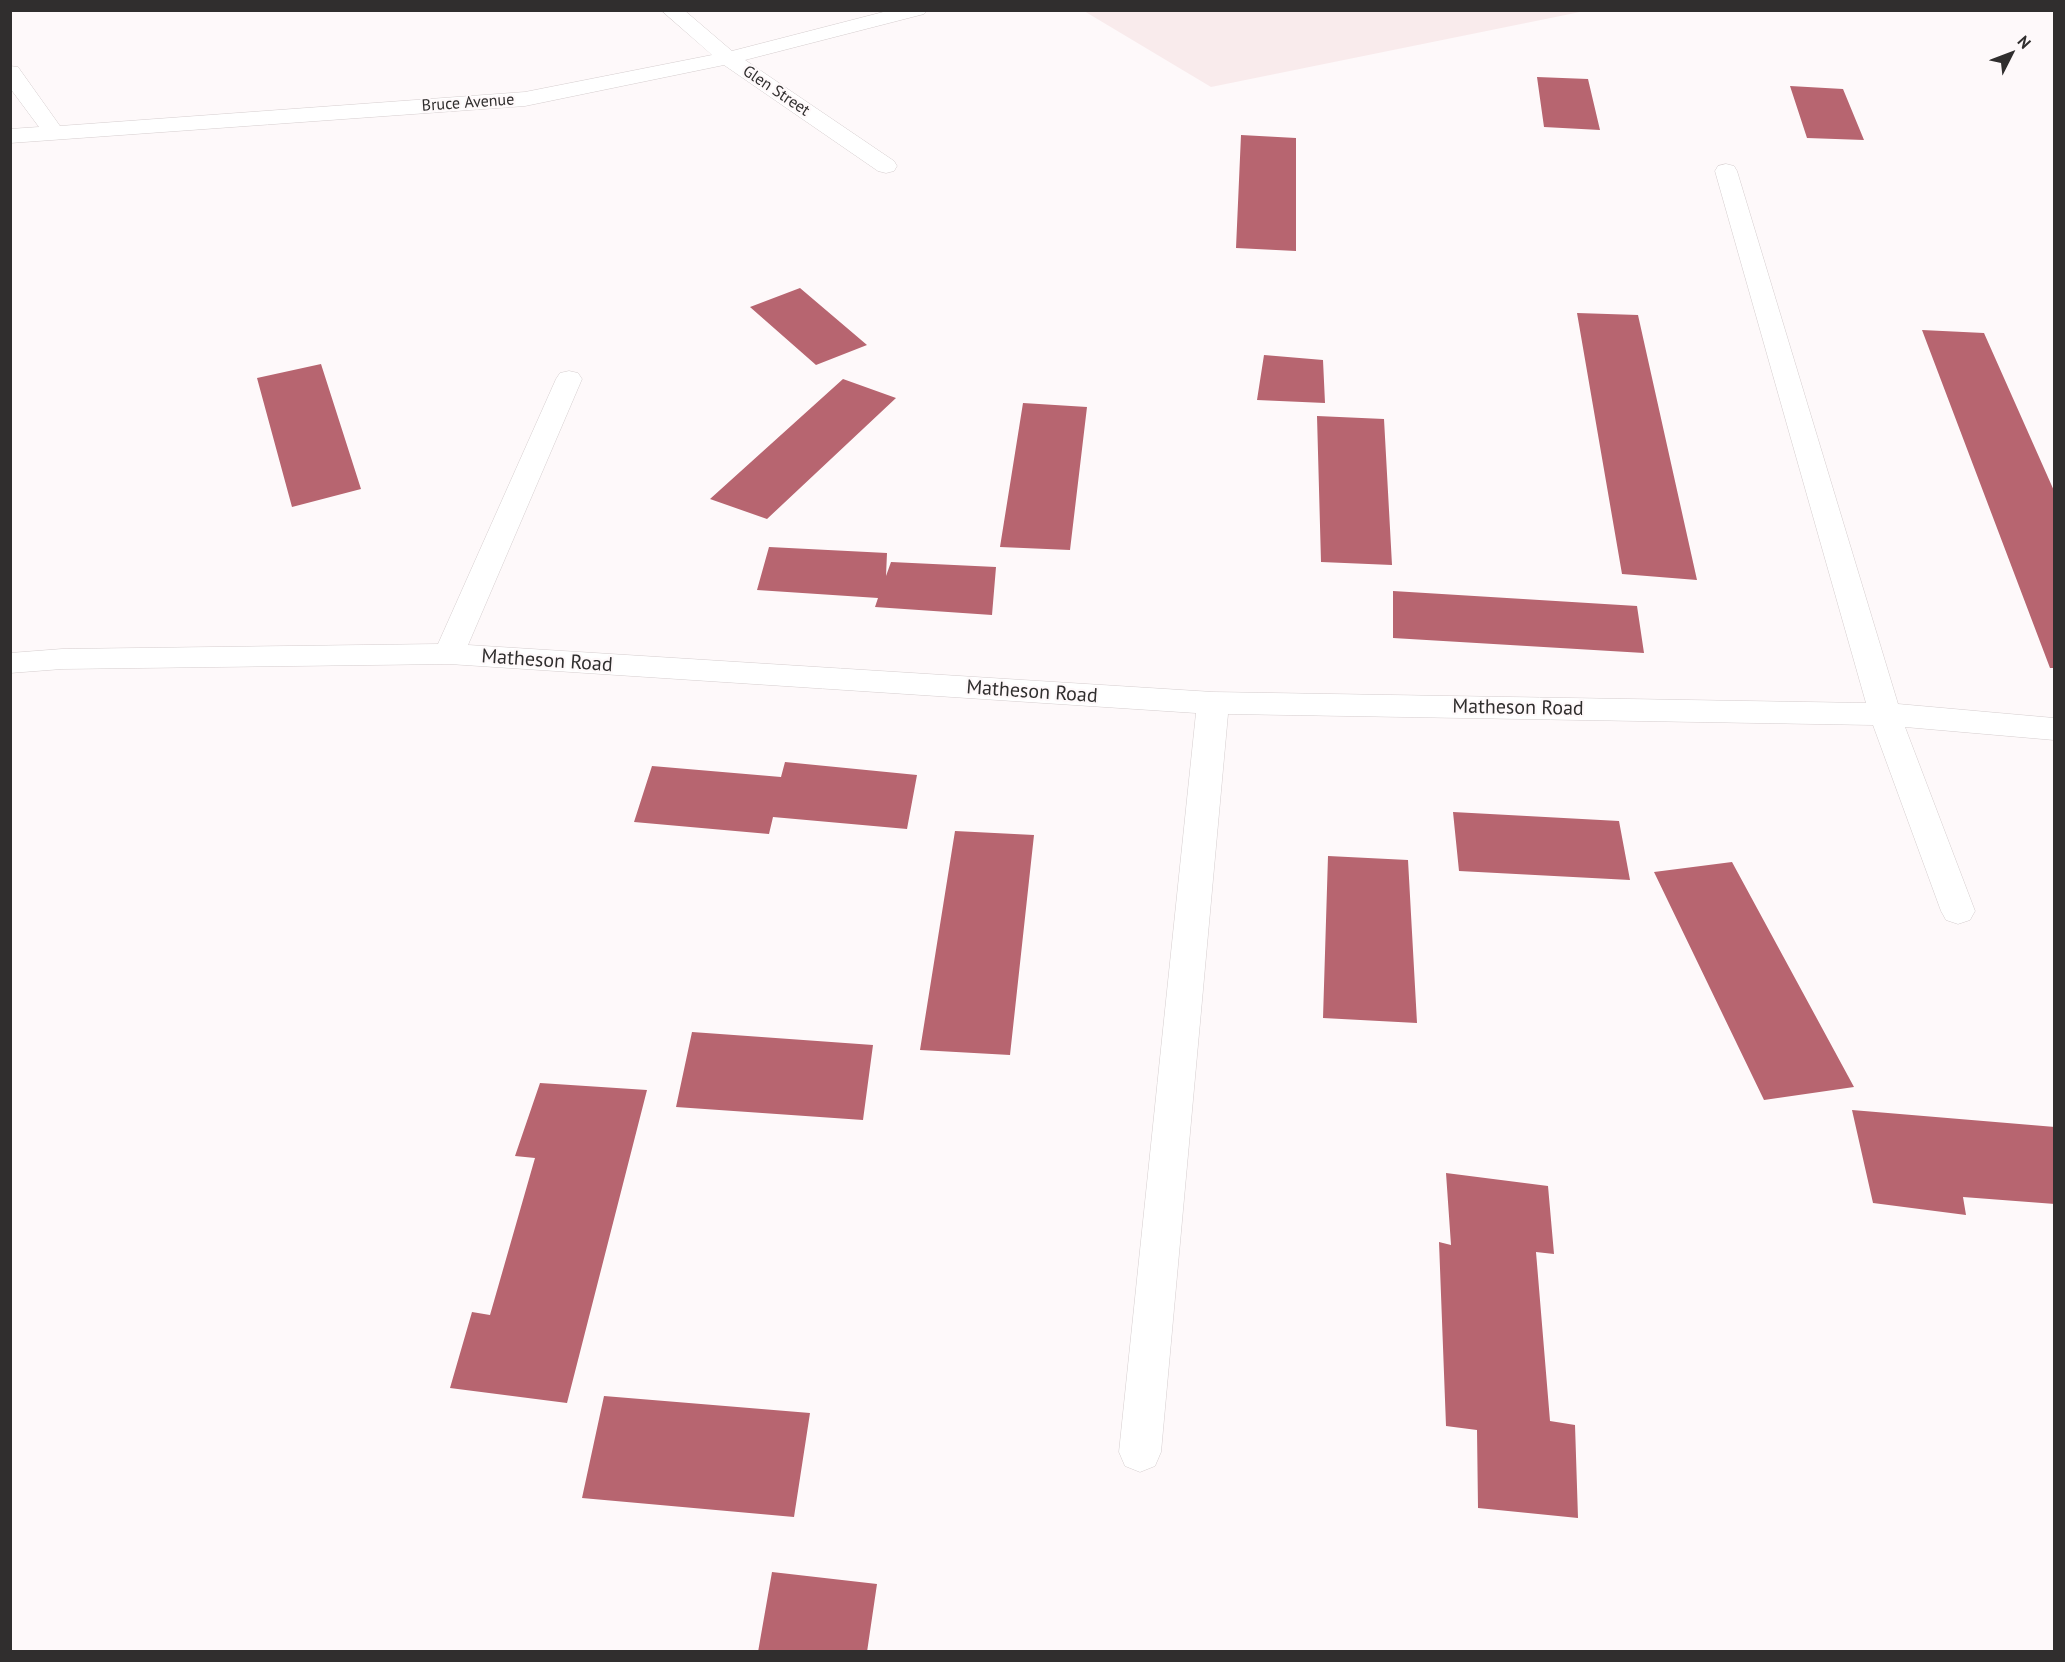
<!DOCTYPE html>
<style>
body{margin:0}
#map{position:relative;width:2065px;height:1662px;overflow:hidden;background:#fef9fa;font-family:"PT Sans",sans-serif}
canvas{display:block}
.frame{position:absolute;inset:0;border:12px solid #302e2e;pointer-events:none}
.north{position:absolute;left:1981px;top:24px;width:60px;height:60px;-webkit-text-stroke:4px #fef9fa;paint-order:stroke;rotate:48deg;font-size:16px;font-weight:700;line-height:24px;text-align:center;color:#302e2e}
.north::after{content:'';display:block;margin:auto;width:21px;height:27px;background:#302e2e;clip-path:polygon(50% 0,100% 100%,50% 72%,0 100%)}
</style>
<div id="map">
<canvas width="2065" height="1662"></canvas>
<div class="frame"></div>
<div class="north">N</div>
</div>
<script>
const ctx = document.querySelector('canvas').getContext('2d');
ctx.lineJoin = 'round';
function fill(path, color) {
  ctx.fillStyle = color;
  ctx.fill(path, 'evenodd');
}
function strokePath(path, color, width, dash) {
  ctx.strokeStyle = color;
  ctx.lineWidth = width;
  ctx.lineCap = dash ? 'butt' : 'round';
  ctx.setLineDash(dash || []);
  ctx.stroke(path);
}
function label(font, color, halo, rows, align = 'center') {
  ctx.font = font + ' "PT Sans",sans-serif';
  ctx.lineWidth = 4.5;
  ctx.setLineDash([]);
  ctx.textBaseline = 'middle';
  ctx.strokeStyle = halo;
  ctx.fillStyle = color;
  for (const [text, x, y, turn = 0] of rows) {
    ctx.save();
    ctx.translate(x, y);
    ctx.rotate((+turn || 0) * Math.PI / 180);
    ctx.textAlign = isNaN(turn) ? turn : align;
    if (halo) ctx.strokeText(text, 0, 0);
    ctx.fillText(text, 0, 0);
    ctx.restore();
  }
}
fill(new Path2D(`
 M1084,11h501l-374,76z`), '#f9ebec');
fill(new Path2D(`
 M1537,77l51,2 12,51 -56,-3z
 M1790,86l53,3 21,51 -57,-2z
 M1241,135l55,3v113l-60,-3z
 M800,288l67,57 -51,20 -66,-58z
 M1577,313l61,2 59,265 -75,-6z
 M1922,330l62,3 71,160v175h-5z
 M1264,355l59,5 2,43 -68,-3z
 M321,364l40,125 -69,18 -35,-129z
 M843,379l53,19 -129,121 -57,-20z
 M1023,403l64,4 -17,143 -70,-3z
 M1317,416l67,3 8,146 -71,-3z
 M769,547l118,6 -1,23 5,-14 105,5 -4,48 -117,-8 3,-9 -121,-8z
 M1393,591l244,15 7,47 -251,-15z
 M785,762l132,13 -10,54 -134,-12 -4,17 -135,-12 18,-56 129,11z
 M1453,812l166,9 11,59 -171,-9z
 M955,831l79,4 -24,220 -90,-5z
 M1328,856l80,4 9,163 -94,-5z
 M1732,862l122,225 -90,13 -110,-228z
 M692,1032l181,13 -10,75 -187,-13z
 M540,1083l107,7 -80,313 -117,-15 22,-76 18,3 45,-157 -20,-2z
 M1852,1110l203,17v77l-92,-7 3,18 -93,-12z
 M1446,1173l102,13 6,68 -18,-2 14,169 25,4 3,93 -100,-10 -1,-78 -31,-4 -7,-184 12,3z
 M604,1396l206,17 -16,104 -212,-19z
 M772,1572l105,12 -10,68h-109z`), '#b76570');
const minor = new Path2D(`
 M661,10h23l48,41 159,-41h36l-3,4 -179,46 149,101 3,5 -3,5 -8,2 -8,-2 -154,-106 -199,41 -515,37v-14l29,-2 -29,-39v-22l8,1 42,59 465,-34 187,-37z
 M1726,164l8,2 3,5 161,533 156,14v22l-149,-13 70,184 -5,9 -12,4 -12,-4 -5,-9 -68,-186 -645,-11 -67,738 -6,14 -15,6 -15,-6 -6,-14 77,-739 -747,-49 -387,5 -52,4v-20l52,-4 376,-5 118,-265 4,-6 9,-2 9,2 4,6 -114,266 745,47 653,11 -151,-532 3,-5z`);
strokePath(minor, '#d5cdce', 1);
fill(minor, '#fff');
label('16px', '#302e2e', '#fef9fa', [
 ["Glen Street",776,91,34],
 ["Bruce Avenue",468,103,-4]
]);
label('20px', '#302e2e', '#fef9fa', [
 ["Matheson Road",547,661,4],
 ["Matheson Road",1032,692,4],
 ["Matheson Road",1518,708,1]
]);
</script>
